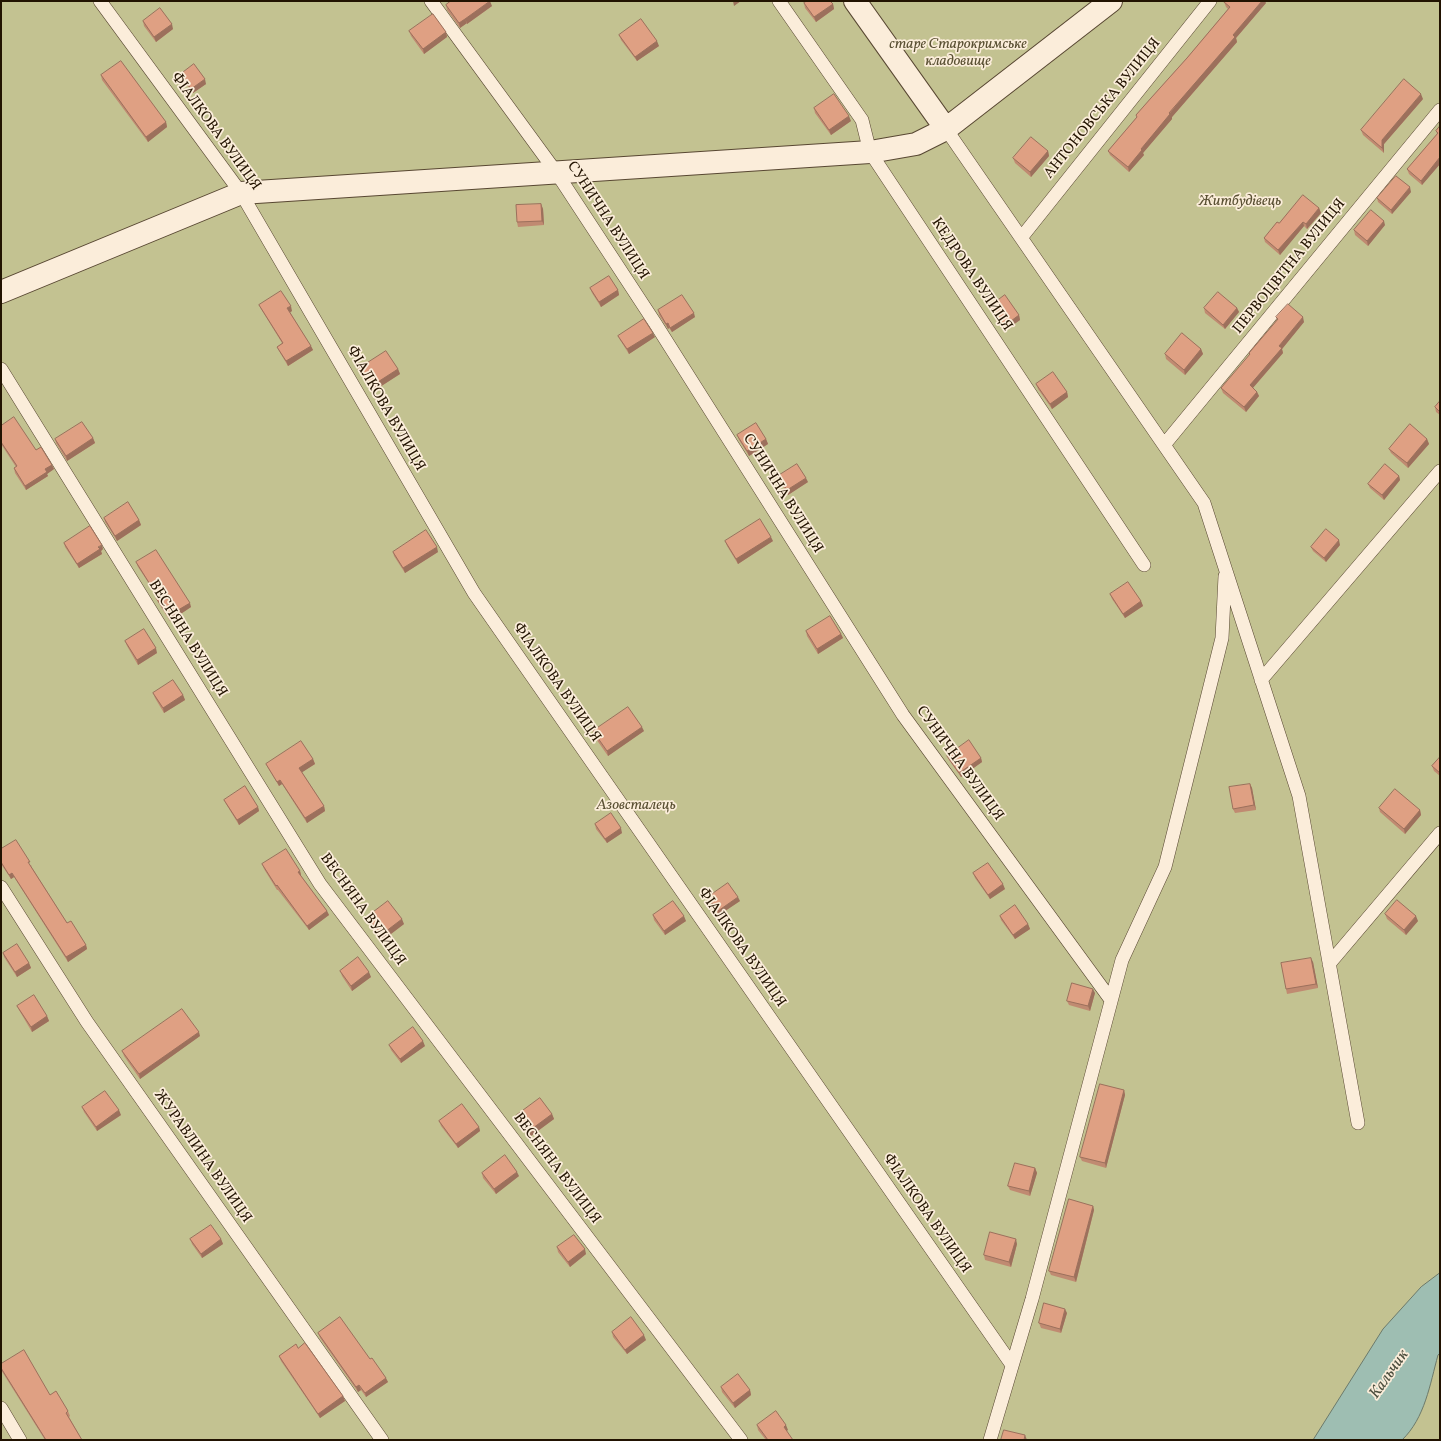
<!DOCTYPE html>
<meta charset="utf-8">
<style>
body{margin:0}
#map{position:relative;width:1441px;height:1441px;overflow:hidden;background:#f9e3c6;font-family:Vollkorn,serif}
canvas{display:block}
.frame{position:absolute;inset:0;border:2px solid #221301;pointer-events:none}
</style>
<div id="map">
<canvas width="1441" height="1441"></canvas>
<div class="frame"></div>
</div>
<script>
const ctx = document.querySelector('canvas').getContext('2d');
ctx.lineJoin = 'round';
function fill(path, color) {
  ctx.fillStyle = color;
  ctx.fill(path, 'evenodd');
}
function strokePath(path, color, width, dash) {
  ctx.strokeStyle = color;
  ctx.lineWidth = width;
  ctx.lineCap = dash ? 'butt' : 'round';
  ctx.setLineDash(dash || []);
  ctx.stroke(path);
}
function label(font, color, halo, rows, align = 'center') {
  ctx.font = font + ' Vollkorn,serif';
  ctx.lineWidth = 3.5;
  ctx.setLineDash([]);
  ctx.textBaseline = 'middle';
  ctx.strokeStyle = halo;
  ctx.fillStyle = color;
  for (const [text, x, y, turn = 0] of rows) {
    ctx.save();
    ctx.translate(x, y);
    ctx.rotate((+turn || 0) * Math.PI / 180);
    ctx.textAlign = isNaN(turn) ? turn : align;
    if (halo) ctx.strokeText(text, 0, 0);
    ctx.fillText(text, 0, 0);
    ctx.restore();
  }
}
fill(new Path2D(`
 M1,1h1439v1439h-1439z`), '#c3c291');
const water = new Path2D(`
 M1440,1273v80l-2,2c-8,29 -13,63 -36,85h-89l70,-111 38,-42z`);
fill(water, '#9ebeb2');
strokePath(water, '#6c7a6b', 1);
const service = new Path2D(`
 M100,1l141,192 233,400 538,772
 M431,1l125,171 99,151 248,392 208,285
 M779,1l83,119 8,32 274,413
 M946,129l258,374 95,293 59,327
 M1021,238l189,-237
 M1,369l319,515 421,556
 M1164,445l276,-335
 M1261,680l179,-209
 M1,887l86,135 295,418
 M1329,964l111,-131
 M1,1408l19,32
 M990,1440l42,-141 90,-339 43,-93 57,-229 3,-62`);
const minor = new Path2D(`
 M855,1l91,128
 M1,292l240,-99 629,-41 46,-8 30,-15 165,-128`);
strokePath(service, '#584732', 14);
strokePath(minor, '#584732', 24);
strokePath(service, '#fbedda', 13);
strokePath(minor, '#fbedda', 22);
fill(new Path2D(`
 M1224,2l42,1 -30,35 1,4 -65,75v2l-29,34 1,2 -15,17 -19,-17 -2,-4 29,-34 -1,-2 51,-57 41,-49 -2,-2z
 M804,3l29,1 1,5 -18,13 -11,-14z
 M446,5l46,1 -25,18v-1l-7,5 -13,-18z
 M143,21l30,8 -17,13 -12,-16z
 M409,31l37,1 1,5 -23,17 -13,-18z
 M619,35l40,11 -22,15 -16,-21z
 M181,74l25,10 -13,9 -11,-14z
 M101,75l65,47 1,5 -19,15 -46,-62z
 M1423,99l-39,45v9l-21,-18 -2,-5z
 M814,108l37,13 -20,14 -16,-22z
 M1440,126v38l-18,21 -13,-11 -2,-5 30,-35 -1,-3z
 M1048,151l1,5 -18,21 -16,-14 -2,-5z
 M1411,192l-19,22 -14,-12 -1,-4z
 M541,204l2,5 1,16 -26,2 -1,-5z
 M1319,208l2,5 -14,16 -3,-3 -24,29 -15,-13 -1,-4 15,-15z
 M1385,225l-17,21 -13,-11 -1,-5z
 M590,288l28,2 1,5 -18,12 -9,-14z
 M259,305l33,6 -2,1 23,38 -25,16 -9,-15 -2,-4 5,-4 -21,-34z
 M989,307l30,8 1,5 -16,11 -13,-20z
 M1204,308h33l2,4 -14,17 -20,-16z
 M658,310l37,7 -23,15 -3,-4 -1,1 -9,-14z
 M1276,317l28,5 -22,27 1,4 -30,35 4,4 2,4 -13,16 -23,-19 -2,-5 29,-33 -1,-2 28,-33z
 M618,336l37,1 -26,17 -9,-14z
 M1201,349l2,5 -18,21 -19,-16 -1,-5z
 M358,369h40l2,5 -28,18 -12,-19z
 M1036,384l31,8 1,5 -16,12 -14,-20z
 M1440,401v14l-4,-3 -1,-5z
 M1,426l35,24 16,15 2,4 -7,5 1,2 -22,14 -11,-17 -1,-5 2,-1 -15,-23z
 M737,435l29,4 2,5 -19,12 -10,-16z
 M93,438l2,5 -28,18 -11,-18 -1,-4z
 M1427,439l2,5 -21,24 -17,-15 -2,-4z
 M778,476l30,6 -20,13 -8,-14z
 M1399,476l1,4 -16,20 -14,-12 -2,-4z
 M104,518l35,2 2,5 -24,16 -12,-19z
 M725,541h48l-35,23 -11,-18z
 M64,543l39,6 -2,2 1,3 -23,14 -14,-21z
 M1340,545l-14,17 -13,-11 -2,-4z
 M393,552h45l-33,21 -11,-17z
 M136,562l55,45 -21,14 -12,-19 -2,-4 2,-1 -20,-30z
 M1110,594l31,7 2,5 -18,12 -13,-19z
 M806,631l35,3 2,4 -25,16 -11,-18z
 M125,641l32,12 -19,12 -11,-19z
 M153,693l30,2 2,5 -21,13 -9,-15z
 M593,731h51l-36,25 -14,-20z
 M947,756l34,2 1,4 -21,15 -12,-17z
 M1440,757v19l-6,-5 -2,-5z
 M313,759l2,5 -13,8 22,34 1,5 -18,12 -25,-39 -3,2 -11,-18 -2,-4z
 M1250,784l2,4 4,22 -21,3 -2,-4z
 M224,800l34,7 1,4 -20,14 -13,-21z
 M1379,808l41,2 1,5 -16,19 -25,-22z
 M595,824l27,9 -15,10 -11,-14z
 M1,849l31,17h-1l36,57 19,22 1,4 -19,13 -54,-85 -3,2 -10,-15z
 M262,864l38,7 1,4v1l26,35 2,4 -20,15 -31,-40h-1l-13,-21z
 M973,873l32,16 -15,10 -15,-21z
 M708,897l32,4 -21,14 -9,-13z
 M1385,914l33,7 -12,14 -19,-16z
 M653,915l33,6 -21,14 -11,-15z
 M1000,916l28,8 2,5 -15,10 -14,-19z
 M367,917l37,7 -21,16 -14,-18z
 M3,953l26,10 2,5 -14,9 -13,-20z
 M1313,962l5,26 -31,6 -1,-5z
 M340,971l31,6 -19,14 -10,-15z
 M1095,993l-5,18 -21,-6 -2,-4z
 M17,1006l30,10 2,5 -17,11 -13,-22z
 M200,1036l-60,43 -16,-23 -2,-5z
 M389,1045l36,1 -24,17 -10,-13z
 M1124,1090l1,5 -19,73 -24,-7 -2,-4z
 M82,1107l39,8 -24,16 -13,-19z
 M552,1114l2,5 -23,17 -12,-16 -2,-5z
 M439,1121l40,6 1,4 -22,17 -17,-22z
 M1035,1168l2,5 -7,23 -20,-6 -2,-4z
 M482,1173l37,3 -23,18 -13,-16z
 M1093,1206l1,4 -18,72 -25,-7 -2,-4z
 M190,1239h31l2,5 -21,14 -10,-14z
 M1017,1244l-6,23 -26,-7 -1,-5z
 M557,1247l29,7 -16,13 -12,-15z
 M1067,1313l-6,20 -20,-5 -2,-5z
 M612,1332l34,8 -19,14 -14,-17z
 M318,1333l52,26 18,23 -22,15 -5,-7 -3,2 -38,-54z
 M298,1348l45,48 2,5 -25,17 -39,-57 -2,-5z
 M1,1364l49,31 18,16 2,5 -1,1 13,23h-37l-44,-70z
 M721,1387l29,3 1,5 -16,13 -13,-16z
 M757,1425l31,5 -2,1 7,9h-27l-8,-10z`), '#c08a71');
fill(new Path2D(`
 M490,1l2,5 -25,18 -2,-5z
 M733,1h8l-7,5z
 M1262,1h3l1,2 -30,35 1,4 -65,75v2l-29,34 1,2 -15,17 -1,-5 13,-18 92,-114z
 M833,4l1,5 -18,13 -2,-5z
 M465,19l2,4 -7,5 -1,-5z
 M172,24l1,5 -17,13 -2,-5z
 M446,32l1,5 -23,17 -1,-5z
 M657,41l2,5 -22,15 -2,-4z
 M205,79l1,5 -13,9 -2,-4z
 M1421,94l2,5 -39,45v9l-2,-5v-8z
 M849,116l2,5 -20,14 -2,-5z
 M166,122l1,5 -19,15 -2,-5z
 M1048,151l1,5 -18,21 -1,-5z
 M1440,157v7l-18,21 -1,-4z
 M1410,187l1,5 -19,22 -1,-4z
 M541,204l2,5 1,16 -2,-4z
 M1319,208l2,5 -14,16 -1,-5z
 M1384,221l1,4 -17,21 -1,-5z
 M1303,222l1,4 -24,29 -2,-5z
 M618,290l1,5 -18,12 -2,-5z
 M291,306l1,5 -3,2 -2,-5z
 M1237,308l2,4 -14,17 -2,-4z
 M694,313l1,4 -23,15 -2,-4z
 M1019,315l1,5 -16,11 -1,-4z
 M1303,317l1,5 -22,27 1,4 -32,37 -1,-5 29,-39z
 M668,323l1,5 -1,1 -2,-5z
 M653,333l2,4 -26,17 -2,-5z
 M311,346l2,4 -25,16 -2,-5z
 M1201,349l2,5 -18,21 -1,-5z
 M398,369l2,5 -28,18 -2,-5z
 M1067,392l1,5 -16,12 -2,-5z
 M1257,392l2,4 -13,16 -2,-5z
 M93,438l2,5 -28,18 -1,-5z
 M766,439l2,5 -19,12 -2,-5z
 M1427,439l2,5 -21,24 -1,-5z
 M52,465l2,4 -7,5 1,2 -22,14 -1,-4 20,-17z
 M1399,476l1,4 -16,20 -2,-5z
 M806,478l2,4 -20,13 -1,-5z
 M139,520l2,5 -24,16 -2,-5z
 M771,537l2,4 -35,23 -2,-5z
 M1339,540l1,5 -14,17 -2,-4z
 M102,545l1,4 -2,2 1,3 -23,14 -2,-4z
 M437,547l1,5 -33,21 -2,-5z
 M1141,601l2,5 -18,12 -2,-4z
 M190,603l1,4 -21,14 -2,-5z
 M841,634l2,4 -25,16 -1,-5z
 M156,648l1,5 -19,12 -1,-5z
 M183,695l2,5 -21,13 -1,-5z
 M642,727l2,4 -36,25 -1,-5z
 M981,758l1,4 -21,15 -2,-4z
 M313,759l2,5 -14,9 -2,-5z
 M280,780l2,4 -3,2 -2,-4z
 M1250,784l2,4 4,22 -2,-5z
 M324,806l1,5 -18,12 -2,-5z
 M258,807l1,4 -20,14 -2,-5z
 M1420,810l1,5 -16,19 -1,-5z
 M621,828l1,5 -15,10 -2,-4z
 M300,871l1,4 -2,2 -1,-5z
 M12,873l2,4 -3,2 -2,-4z
 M1003,884l2,5 -15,10 -2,-4z
 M738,897l2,4 -21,14 -1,-4z
 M327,911l2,4 -20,15 -2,-4z
 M684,916l2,5 -21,14 -1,-4z
 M1416,916l2,5 -12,14 -2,-5z
 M402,919l2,5 -21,16 -2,-5z
 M1028,924l2,5 -15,10 -2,-4z
 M86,945l1,4 -19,13 -2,-5z
 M1311,958l2,4 5,26 -2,-4z
 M29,963l2,5 -14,9 -2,-5z
 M369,972l2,5 -19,14 -1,-5z
 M1093,989l2,4 -5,18 -2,-5z
 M47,1016l2,5 -17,11 -1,-5z
 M199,1032l1,4 -60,43 -1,-5z
 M423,1041l2,5 -24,17 -1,-4z
 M1124,1090l1,5 -19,73 -1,-5z
 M119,1110l2,5 -24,16 -1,-4z
 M552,1114l2,5 -23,17 -2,-5z
 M479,1127l1,4 -22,17 -2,-4z
 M1035,1168l2,5 -7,23 -1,-5z
 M517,1172l2,4 -23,18 -2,-5z
 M1093,1206l1,4 -18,72 -2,-5z
 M221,1239l2,5 -21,14 -1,-4z
 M1016,1239l1,5 -6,23 -2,-5z
 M585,1249l1,5 -16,13 -2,-5z
 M1065,1309l2,4 -6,20 -1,-4z
 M644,1335l2,5 -19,14 -2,-4z
 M386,1378l2,4 -22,15 -1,-4z
 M359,1385l2,5 -3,2 -2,-5z
 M750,1390l1,5 -16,13 -2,-5z
 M343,1396l2,5 -25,17 -2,-4z
 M786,1425l2,5 -3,2 -1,-5z
 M1025,1435l2,5h-3z`), '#9c705c');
const building = new Path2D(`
 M451,1h39l-25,18 -6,4 -13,-18z
 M807,1h23l3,3 -19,13 -10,-14z
 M1225,1h37l-29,34 2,2 -66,76 1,1 -29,35 1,1 -14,17 -20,-16 29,-34 -1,-2 15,-17 36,-40 43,-51 -6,-5z
 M160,8l12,16 -18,13 -11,-16z
 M433,14l13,18 -23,17 -14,-18z
 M641,19l16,22 -22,16 -16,-22z
 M121,61l45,61 -20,15 -45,-62z
 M194,64l11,15 -14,10 -10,-15z
 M1404,79l17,15 -39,46v8l-21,-18z
 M834,94l15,22 -20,14 -15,-22z
 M1440,126v31l-19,24 -14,-12 31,-36 -2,-2z
 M1031,137l17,14 -18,21 -17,-14z
 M1396,176l14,11 -19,23 -14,-12z
 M1303,195l16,13 -13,16 -3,-2 -25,28 -14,-12 13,-16 2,1z
 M541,204l1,17 -25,1 -1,-17z
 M1371,210l13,11 -17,20 -13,-11z
 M609,276l9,14 -19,12 -9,-14z
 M281,291l10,15 -4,2 24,38 -25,15 -9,-14 6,-4 -24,-38z
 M1218,292l19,16 -14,17 -19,-17z
 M682,295l12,18 -24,15 -2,-5 -2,1 -8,-14z
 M1005,295l14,20 -16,12 -14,-20z
 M1288,304l15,13 -24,29 3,2 -32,37 7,7 -13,15 -23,-19 29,-34 -1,-1 29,-34 -2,-2z
 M644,319l9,14 -26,16 -9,-13z
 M1182,333l19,16 -17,21 -19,-16z
 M386,351l12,18 -28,18 -12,-18z
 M1053,372l14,20 -17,12 -14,-20z
 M1440,401v11l-5,-5z
 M14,417l22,33 5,-3 11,18 -7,4 2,3 -22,14 -11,-18 3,-2 -16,-24v-16z
 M82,422l11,16 -27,18 -11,-17z
 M756,423l10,16 -19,12 -10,-16z
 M1410,424l17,15 -20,24 -18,-14z
 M797,464l9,14 -19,12 -9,-14z
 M1385,464l14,12 -17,19 -14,-11z
 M128,502l11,18 -24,16 -11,-18z
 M760,519l11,18 -35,22 -11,-18z
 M90,526l12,19 -4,2 2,2 -23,15 -13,-21z
 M1326,529l13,11 -15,18 -13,-11z
 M426,530l11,17 -34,21 -10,-16z
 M156,550l34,53 -22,13 -12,-18 2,-1 -22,-35z
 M1128,582l13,19 -18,13 -13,-20z
 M830,616l11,18 -24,15 -11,-18z
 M144,629l12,19 -19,12 -12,-19z
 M173,680l10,15 -20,13 -10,-15z
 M628,707l14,20 -35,24 -14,-20z
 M969,740l12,18 -22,15 -12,-17z
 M301,741l12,18 -14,9 25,38 -19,12 -25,-38 -3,2 -11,-18z
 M1440,757v16l-8,-7z
 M1250,784l4,21 -21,4 -4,-22z
 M245,786l13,21 -21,13 -13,-20z
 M1395,789l25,21 -16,19 -25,-21z
 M611,813l10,15 -16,11 -10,-15z
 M16,840l14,22h-2l39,61 4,-2 15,24 -20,12 -54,-84 -3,2 -8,-13v-13z
 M286,849l14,22 -2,1 29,39 -20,15 -30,-41 -1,1 -14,-22z
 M988,863l15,21 -15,11 -15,-22z
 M728,883l10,14 -20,14 -10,-14z
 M1397,900l19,16 -12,14 -19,-16z
 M388,901l14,18 -21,16 -14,-18z
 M673,901l11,15 -20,15 -11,-16z
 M1015,905l13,19 -15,11 -13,-19z
 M17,944l12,19 -14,9 -12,-19z
 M358,957l11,15 -18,14 -11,-15z
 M1311,958l5,26 -30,5 -5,-26z
 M1072,983l21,6 -5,17 -21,-5z
 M34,995l13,21 -16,11 -14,-21z
 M182,1009l17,23 -60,42 -17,-23z
 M413,1027l10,14 -23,18 -11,-14z
 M1100,1084l24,6 -19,73 -25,-6z
 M105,1091l14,19 -23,17 -14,-20z
 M540,1098l12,16 -23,17 -12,-16z
 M462,1104l17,23 -23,17 -17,-23z
 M505,1155l12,17 -23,17 -12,-16z
 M1015,1163l20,5 -6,23 -21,-5z
 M1069,1199l24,7 -19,71 -25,-6z
 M211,1225l10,14 -20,15 -11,-15z
 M990,1232l26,7 -7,23 -25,-7z
 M574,1235l11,14 -17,13 -11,-15z
 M1044,1303l21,6 -5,20 -21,-6z
 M340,1317l30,42 2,-1 14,20 -21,15 -6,-8 -3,2 -38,-54z
 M631,1317l13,18 -19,15 -13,-18z
 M305,1343l38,53 -25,18 -39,-58 17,-12 2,4z
 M24,1350l26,45 6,-4 12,20 -2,2 16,27h-36l-45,-72v-4z
 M738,1374l12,16 -17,13 -12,-16z
 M776,1411l10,14 -2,2 9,13h-25l-11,-15z
 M1004,1430l21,5 -1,5h-23z`);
fill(building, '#dfa083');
strokePath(building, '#9c705c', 1);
label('italic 15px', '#5a5033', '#fbedda', [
 ["старе Старокримське",958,45],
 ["кладовище",958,62],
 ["Житбудівець",1240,202],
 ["Азовсталець",636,806]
]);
label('15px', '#221301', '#fbedda', [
 ["АНТОНОВСЬКА ВУЛИЦЯ",1103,109,-51],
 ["ФІАЛКОВА ВУЛИЦЯ",215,132,54],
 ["СУНИЧНА ВУЛИЦЯ",607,221,57],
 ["ПЕРВОЦВІТНА ВУЛИЦЯ",1290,267,-51],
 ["КЕДРОВА ВУЛИЦЯ",971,275,56],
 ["ФІАЛКОВА ВУЛИЦЯ",385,409,60],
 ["СУНИЧНА ВУЛИЦЯ",782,494,58],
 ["ВЕСНЯНА ВУЛИЦЯ",187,639,58],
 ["ФІАЛКОВА ВУЛИЦЯ",556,683,55],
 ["СУНИЧНА ВУЛИЦЯ",959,764,54],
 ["ВЕСНЯНА ВУЛИЦЯ",362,910,54],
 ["ФІАЛКОВА ВУЛИЦЯ",741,948,55],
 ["ЖУРАВЛИНА ВУЛИЦЯ",202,1157,55],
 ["ВЕСНЯНА ВУЛИЦЯ",556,1169,53],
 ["ФІАЛКОВА ВУЛИЦЯ",926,1214,55]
]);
label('italic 16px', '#4d4f3f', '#fbedda', [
 ["Кальчик",1390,1375,-55]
]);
</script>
